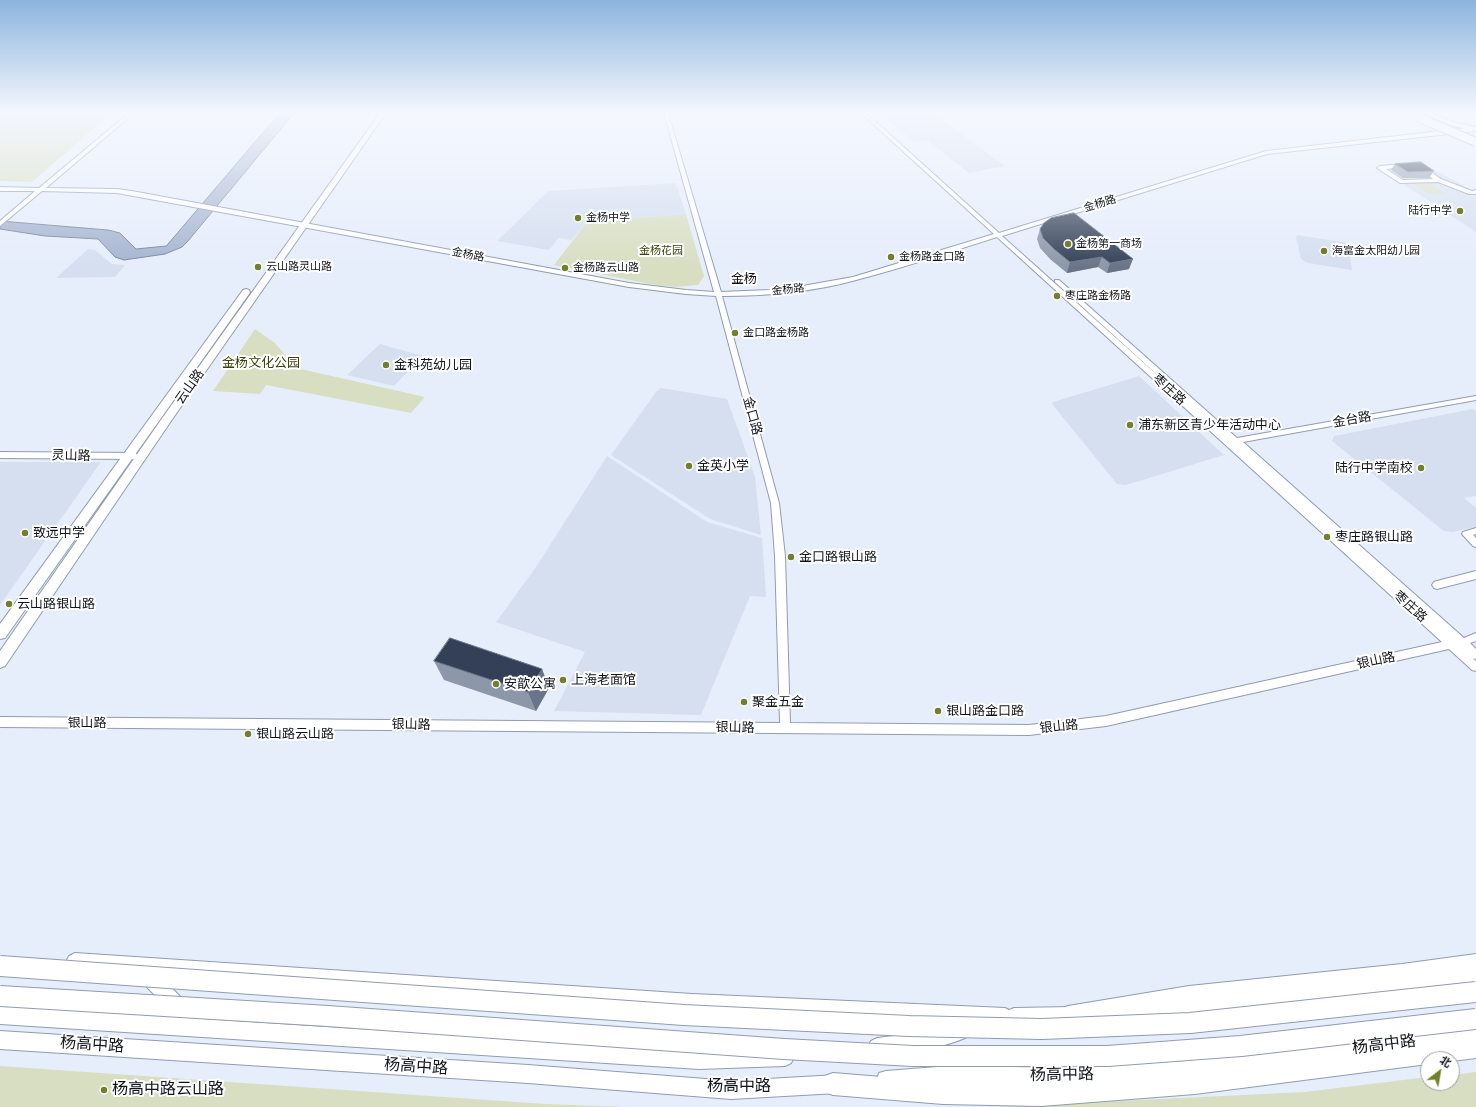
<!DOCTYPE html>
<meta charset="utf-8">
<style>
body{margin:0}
#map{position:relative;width:1476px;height:1107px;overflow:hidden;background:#e6eefc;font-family:Arial,"Noto Sans SC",sans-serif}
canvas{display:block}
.north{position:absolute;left:1420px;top:1051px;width:40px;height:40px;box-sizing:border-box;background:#fff;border:1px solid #9fa1a4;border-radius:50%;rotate:31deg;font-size:11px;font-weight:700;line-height:16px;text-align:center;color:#10141c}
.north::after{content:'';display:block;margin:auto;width:14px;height:18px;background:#737f2c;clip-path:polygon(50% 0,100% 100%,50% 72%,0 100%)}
</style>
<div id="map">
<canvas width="1476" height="1107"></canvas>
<div class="north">北</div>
</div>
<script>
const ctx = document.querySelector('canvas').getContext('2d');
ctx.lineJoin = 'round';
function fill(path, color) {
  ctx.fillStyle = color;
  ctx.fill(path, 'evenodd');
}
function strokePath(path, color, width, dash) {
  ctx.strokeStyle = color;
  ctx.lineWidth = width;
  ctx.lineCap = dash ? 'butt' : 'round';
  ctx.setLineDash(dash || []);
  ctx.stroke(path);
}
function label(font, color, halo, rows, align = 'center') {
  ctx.font = font + ' Arial,"Noto Sans SC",sans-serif';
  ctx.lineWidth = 4;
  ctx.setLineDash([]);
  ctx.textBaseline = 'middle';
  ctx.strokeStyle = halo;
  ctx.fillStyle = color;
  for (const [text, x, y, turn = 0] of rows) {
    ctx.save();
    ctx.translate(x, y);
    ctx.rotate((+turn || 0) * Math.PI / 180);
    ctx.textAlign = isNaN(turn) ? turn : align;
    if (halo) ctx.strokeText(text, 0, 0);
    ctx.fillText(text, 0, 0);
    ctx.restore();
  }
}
fill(new Path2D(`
 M879,113h54l72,53 -36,7 -42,-33 -13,2z
 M1418,161l54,29 4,-1v43l-100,-66z
 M676,183l10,31 -99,8 -15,18 -13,-2 -10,12 -52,-9 51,-50z
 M1298,235l50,8 4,27 -44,-7 -7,-4 -5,-22z
 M88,249l7,1 17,14 13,1 -10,12 -59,1z
 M380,344l43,12 -29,30 -47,-11z
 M1139,376l85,79 -98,30 -9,-1 -65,-80 1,-2z
 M661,388l66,11 28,78 6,58 -51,-16 -99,-64 45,-63z
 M1473,409l3,2v85l-12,2 12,10v19l-24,5 -8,-1 -112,-90 2,-5z
 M607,456l100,66 55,16 4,59 -16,-1 -49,119 -147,-4 31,-59 -89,-30 40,-55z
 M0,462h101l-101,143z`), '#d5dff0');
fill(new Path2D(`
 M0,113h112l-80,69 -32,-1z
 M1429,183l17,10 -17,1 -15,-10z
 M686,214l18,62 -6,9 -22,2 -20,-2 -102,-20 33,-43z
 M255,329l20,14 21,25 129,29 -14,16 -145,-28 -6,9 -47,-3z
 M0,1066l545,38 82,3h-627z
 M1476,1072v35h-480l309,-15 123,-15v6h24v-8z`), '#d8dec1');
const water = new Path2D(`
 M280,113h14l-106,128 -6,6 -17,7 -41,6 -9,-3 -17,-18 -53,-3 -45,-7v-8l108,9 12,3 16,16 30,-3z`);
fill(water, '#a5b4d0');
strokePath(water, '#78849a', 1);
const minor = new Path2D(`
 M129,113h5l-88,75 71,1 15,2 497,92 57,7 28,2 -50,-179h4l53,179 49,-2 27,-3 56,-10 141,-43 -133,-121h5l133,120 267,-82 210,-24v4l-209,23 -265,82 181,162 -128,-116v-2h4l178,158 239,-42v4l-233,42 221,196 12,-5v8l-6,2 6,6v10l-3,-1 3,3v10l-4,-1 -23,-21 -343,77 -77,9 -1029,-8v-10l780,6 -5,-167 -4,-53 -55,-207 -30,-2 -57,-7 -512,-94 -75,-2 -42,35v-5l35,-30h-35v-4l39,1zM997,237l445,405 -336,74 -77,9 -239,-2 -5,-167 -6,-53 -57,-207c45,0 91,-4 134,-16 47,-12 94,-28 141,-43z
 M1404,164l3,2 -1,1 -20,2 17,11 30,-1 -14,-11 5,-1 17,12 31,12 4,-1v4h-7l-31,-12 -38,1 -23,-15 3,-2z
 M0,452l135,1 4,3 -4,3 -135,-1z
 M1476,528v6l-3,1 3,3v9l-3,-1 -11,-12 1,-2z
 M1476,571v8l-39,10 -3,-1 -2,-3 2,-3 3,-1z`);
const major = new Path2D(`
 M380,113h6l-215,308 -166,245 -5,2v-17l163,-234z
 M1423,113h8l23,9 22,5v4l-26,-6z
 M246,289l3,1 1,2 -1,2 -244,344 -5,1v-15l243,-334z
 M75,953l617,41 313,14 4,2 5,-2 59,-1 6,3 3,6 -3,6 -6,3 -59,1 -20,6 -6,-3 -2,-4 -25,-1 4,2 3,6 -3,6c-28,12 -58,14 -88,18l-6,-3 -3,-6 3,-6 6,-3 50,-6 30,-8 -265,-12 -532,-36 42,43 497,32 86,-3 6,3 3,6 -3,6 -6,3 -86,3 -699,-45v-18l176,11 -34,-35 -2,-7 -65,-4 -6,-3 -3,-6 3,-6z
 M1476,968v18l-339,39 -6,-3 -3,-6 3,-6 6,-3z
 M1476,1025v18l-291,36 -112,7 -123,-2 -64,5 -7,-2 -2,-7 2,-7 7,-2 64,-5 123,2 112,-7z
 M0,1031l528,34 203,16 107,-6 7,2 2,7 -2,7 -7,2 -107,6 -203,-16 -528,-34z`);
const highway = new Path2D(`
 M1476,954v20l-74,10 -213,22 -121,20 -7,-3 -3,-7 3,-7 7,-3 121,-20 213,-22z
 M1476,1036v22l-24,3v-2h-24v5l-233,30 -154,12 -98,-2 -110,-9 -8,-3 -3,-8 3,-8 8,-3 110,9 98,2 154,-12z`);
strokePath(minor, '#909cb2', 2);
strokePath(major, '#909cb2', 2);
strokePath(highway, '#909cb2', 2);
fill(minor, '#fff');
fill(major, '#fff');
fill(highway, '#fff');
const highwayBridgeFar1 = new Path2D(`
 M1408,113l68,29`);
const highwayBridge = new Path2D(`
 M0,966l684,49 225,11 133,3 148,-6 286,-31
 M0,996l328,20 456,33 129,7h195l133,-10 235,-27`);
strokePath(highwayBridgeFar1, '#909cb2', 10, []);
strokePath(highwayBridge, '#909cb2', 22, []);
strokePath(highwayBridgeFar1, '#fff', 8);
strokePath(highwayBridge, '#fff', 20);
fill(new Path2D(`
 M1395,164l39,7 -5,7h-26l-12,-8z
 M1040,229l89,40 -22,4 -9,-6 -31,6 -17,-14 -10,-11 -3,-9z
 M434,661l108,8 7,19 -13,23 -92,-31z`), '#8c97aa');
fill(new Path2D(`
 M1102,257l-4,10 -31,6 3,-11z
 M1133,259l-4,10 -22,4 3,-10z
 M542,669l7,19 -13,23 -8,-19z`), '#697488');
const building = new Path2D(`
 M1421,162l13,9 -26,1 -13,-8z
 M1074,213l59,46 -23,4 -8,-6 -32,5 -16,-13 -11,-11 -3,-9 4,-6 7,-5z
 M450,638l92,31 -14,23 -94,-31z`);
fill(building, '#334057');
strokePath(building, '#697488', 1);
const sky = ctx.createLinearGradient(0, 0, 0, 268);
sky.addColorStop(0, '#8db4de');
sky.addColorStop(0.42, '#f4f7fe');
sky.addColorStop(1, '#f4f7fe00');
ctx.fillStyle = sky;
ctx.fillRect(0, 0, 1476, 268);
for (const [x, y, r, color] of [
 [1460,211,4,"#737f2c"],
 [578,218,4,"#737f2c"],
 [1068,244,4,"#737f2c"],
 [1324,251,4,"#737f2c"],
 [891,257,4,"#737f2c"],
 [258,267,4,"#737f2c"],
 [565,268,4,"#737f2c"],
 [1057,296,4,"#737f2c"],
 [735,333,4,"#737f2c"],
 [386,365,4,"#737f2c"],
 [1130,425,4,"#737f2c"],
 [689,466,4,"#737f2c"],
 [1421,468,4,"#737f2c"],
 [25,533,4,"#737f2c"],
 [1327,537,4,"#737f2c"],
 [791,557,4,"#737f2c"],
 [9,604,4,"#737f2c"],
 [563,680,4,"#737f2c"],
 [496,684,4,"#737f2c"],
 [744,702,4,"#737f2c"],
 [938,711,4,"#737f2c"],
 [248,734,4,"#737f2c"],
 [104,1090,4,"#737f2c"]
]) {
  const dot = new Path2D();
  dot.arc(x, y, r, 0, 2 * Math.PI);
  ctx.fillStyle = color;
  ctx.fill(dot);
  strokePath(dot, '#fff', 1.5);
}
label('11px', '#10141c', '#fff', [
 ["金杨路",1100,204,-17],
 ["金杨路",468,255,11],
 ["金杨路",788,290,-6]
]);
label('11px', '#10141c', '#fff', [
 ["陆行中学",1452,211,"right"],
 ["金杨中学",586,218],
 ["金杨第一商场",1076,244],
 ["海富金太阳幼儿园",1332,251],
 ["金杨路金口路",899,257],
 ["云山路灵山路",266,267],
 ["金杨路云山路",573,268],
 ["枣庄路金杨路",1065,296],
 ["金口路金杨路",743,333]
], 'left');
label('11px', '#39400a', '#fff', [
 ["金杨花园",661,251]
]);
label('13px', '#10141c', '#fff', [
 ["金杨",744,279]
]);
label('13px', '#39400a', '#fff', [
 ["金杨文化公园",261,363]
]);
label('13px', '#10141c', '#fff', [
 ["金科苑幼儿园",394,365],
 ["浦东新区青少年活动中心",1138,425],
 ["金英小学",697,466],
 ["陆行中学南校",1413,468,"right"],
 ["致远中学",33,533],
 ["枣庄路银山路",1335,537],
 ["金口路银山路",799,557],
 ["云山路银山路",17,604],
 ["上海老面馆",571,680],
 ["安歆公寓",504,684],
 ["聚金五金",752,702],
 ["银山路金口路",946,711],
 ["银山路云山路",256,734]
], 'left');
label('13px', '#10141c', '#fff', [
 ["云山路",190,387,-55],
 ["枣庄路",1169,390,42],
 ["金口路",752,416,75],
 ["金台路",1352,420,-10],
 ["灵山路",71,456,1],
 ["枣庄路",1410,607,42],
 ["银山路",1376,661,-12],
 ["银山路",87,723],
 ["银山路",411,725,1],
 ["银山路",1059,727,-6],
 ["银山路",735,728,1]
]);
label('16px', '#10141c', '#fff', [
 ["杨高中路",92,1045,4],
 ["杨高中路",1384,1045,-7],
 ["杨高中路",416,1067,4],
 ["杨高中路",1062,1075,-1],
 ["杨高中路",739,1087]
]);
label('16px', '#10141c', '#fff', [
 ["杨高中路云山路",112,1090]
], 'left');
</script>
